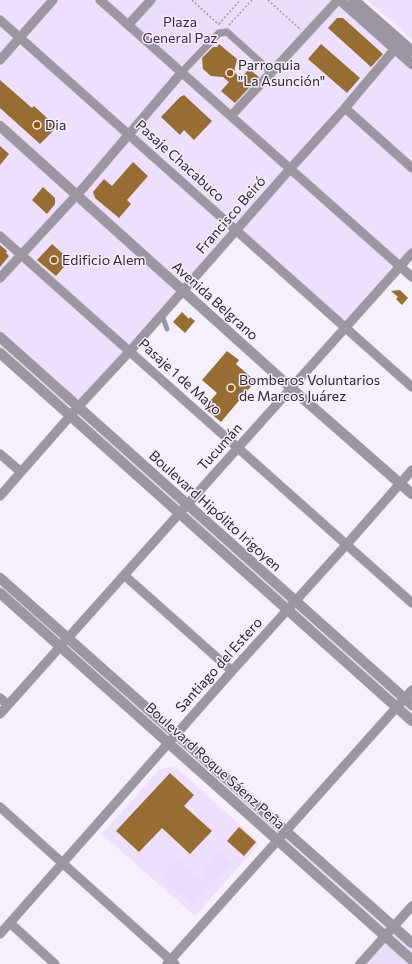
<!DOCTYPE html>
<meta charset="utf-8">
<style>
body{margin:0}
canvas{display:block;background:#f6f0fd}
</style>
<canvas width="412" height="964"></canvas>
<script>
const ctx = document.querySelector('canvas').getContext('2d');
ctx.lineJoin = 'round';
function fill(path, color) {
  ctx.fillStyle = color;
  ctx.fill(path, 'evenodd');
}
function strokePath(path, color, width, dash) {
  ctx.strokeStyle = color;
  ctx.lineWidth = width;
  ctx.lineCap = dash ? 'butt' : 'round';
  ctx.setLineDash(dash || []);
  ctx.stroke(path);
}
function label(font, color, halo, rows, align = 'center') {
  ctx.font = font + ' Commissioner,sans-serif';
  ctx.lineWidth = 3;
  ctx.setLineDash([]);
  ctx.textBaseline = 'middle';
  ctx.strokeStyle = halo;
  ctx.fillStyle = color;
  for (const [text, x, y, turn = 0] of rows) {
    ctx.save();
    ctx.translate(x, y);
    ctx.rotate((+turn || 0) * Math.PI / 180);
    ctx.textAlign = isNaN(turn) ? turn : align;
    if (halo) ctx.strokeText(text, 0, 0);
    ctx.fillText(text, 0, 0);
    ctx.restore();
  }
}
fill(new Path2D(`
 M0,0h340l72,64v189l-67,75 -109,-97 -158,176 -78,-70z
 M367,0h45v40l-16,-15z
 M174,766l83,74 1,5 -63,71 -93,-82 58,-65z`), '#eedfff');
fill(new Path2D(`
 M152,0h181l-63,70 -43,-39 -8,1 -35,39 -56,-45z
 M0,337l412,368v16l-412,-368z
 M0,582l412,367v6l-412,-367z
 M219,852l13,11 -19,22 -12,-11z
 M178,859l31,27 -16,19 -32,-28z
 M385,936l27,28h-52z`), '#eaddf9');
fill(new Path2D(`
 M337,18h6l40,36 -12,13 -43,-39z
 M219,44l18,15 -3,13 7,6 8,-9 10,8 -24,26 -14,-12 8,-9 -6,-5 -12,-1 -8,-7 -1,-11 11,-11h4z
 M321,44l39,34 -13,15 -39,-34z
 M0,80l32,28 2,-2 23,21 -17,17 -40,-36z
 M184,95l28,26 -18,19 -10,-10 -4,5 -19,-18 19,-20z
 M0,146l9,8 -9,11z
 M133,162l15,14 -21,24 4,4 -12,14 -24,-20 -2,-6 11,-13 8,7z
 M43,187l12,11v6l-8,10 -15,-14z
 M52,244l18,16 -14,16 -19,-16z
 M0,245l7,6 -1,2 3,3 -9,11z
 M400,290l8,8 -6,7 -6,-6 2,-2 -7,-6z
 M182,312l7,7 1,-2 5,4 -10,12 -12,-11z
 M227,351l12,9 -3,4 17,15v5l-32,38 -17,-14 13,-15 -15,-13z
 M170,773l24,22 -10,11 28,25 -22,23 -28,-26 -23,24 -23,-21z
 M239,827l17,15 -12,14 -17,-15z`), '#986d33');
const service = new Path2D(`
 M162,315l5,14`);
const pedestrian = new Path2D(`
 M182,72l37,-39 8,-1 44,40`);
const minor = new Path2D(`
 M100,0l312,277
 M0,20l412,367
 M128,25l23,-25
 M0,60l53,-60
 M345,108l67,60
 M231,116l107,-116
 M0,236l412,367
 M0,278l84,-91 98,-115
 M0,454l21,18
 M0,496l78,-89 52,-56 160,-182 55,-61 54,-64
 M124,575l108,96
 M0,698l8,7
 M0,714l412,-461
 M0,807l175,157
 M10,923l45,41
 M0,934l232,-263 115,-127 65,-74
 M167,964l245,-274
 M360,964l52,-58`);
const tertiary = new Path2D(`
 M340,0l72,64
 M354,0l58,51
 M0,126l291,262 121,106
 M0,337l412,368
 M0,353l412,368
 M0,578l412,365
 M0,593l412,367`);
strokePath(service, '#d2ccd9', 5.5);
strokePath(pedestrian, '#d2ccd9', 8);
strokePath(minor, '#d2ccd9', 10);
strokePath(tertiary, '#d2ccd9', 11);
strokePath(new Path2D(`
 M192,0l27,25
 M268,0l33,30
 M219,24l21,-24
 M229,25l23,-25`), '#9f99a6', 1.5, [2, 2]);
strokePath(service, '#9c96a3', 4.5);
strokePath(pedestrian, '#9c96a3', 7);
strokePath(minor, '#9c96a3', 9);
strokePath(tertiary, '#9c96a3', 10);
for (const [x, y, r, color] of [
 [230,73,4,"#8e5c08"],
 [37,125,4,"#8e5c08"],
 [54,260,4,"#8e5c08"],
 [231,388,4,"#8e5c08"]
]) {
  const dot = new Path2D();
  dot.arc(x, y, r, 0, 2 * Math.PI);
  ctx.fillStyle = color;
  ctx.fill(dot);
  strokePath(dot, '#f6f0fd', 1.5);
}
label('14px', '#431a62', '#f6f0fd', [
 ["Plaza",180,22],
 ["General Paz",180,38]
]);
label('14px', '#2d2733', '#f6f0fd', [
 ["Parroquia",238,65],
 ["\"La Asunción\"",238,81],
 ["Dia",45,125],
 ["Edificio Alem",62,260],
 ["Bomberos Voluntarios",239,380],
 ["de Marcos Juárez",239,396]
], 'left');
label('14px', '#2d2733', '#f6f0fd', [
 ["Pasaje Chacabuco",180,161,42],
 ["Francisco Beiró",231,215,-49],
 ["Avenida Belgrano",215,301,42],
 ["Pasaje 1 de Mayo",180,377,42],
 ["Tucumán",220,447,-48],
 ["Boulevard Hipólito Irigoyen",215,511,42],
 ["Santiago del Estero",219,665,-48],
 ["Boulevard Roque Sáenz Peña",215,766,42]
]);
</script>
